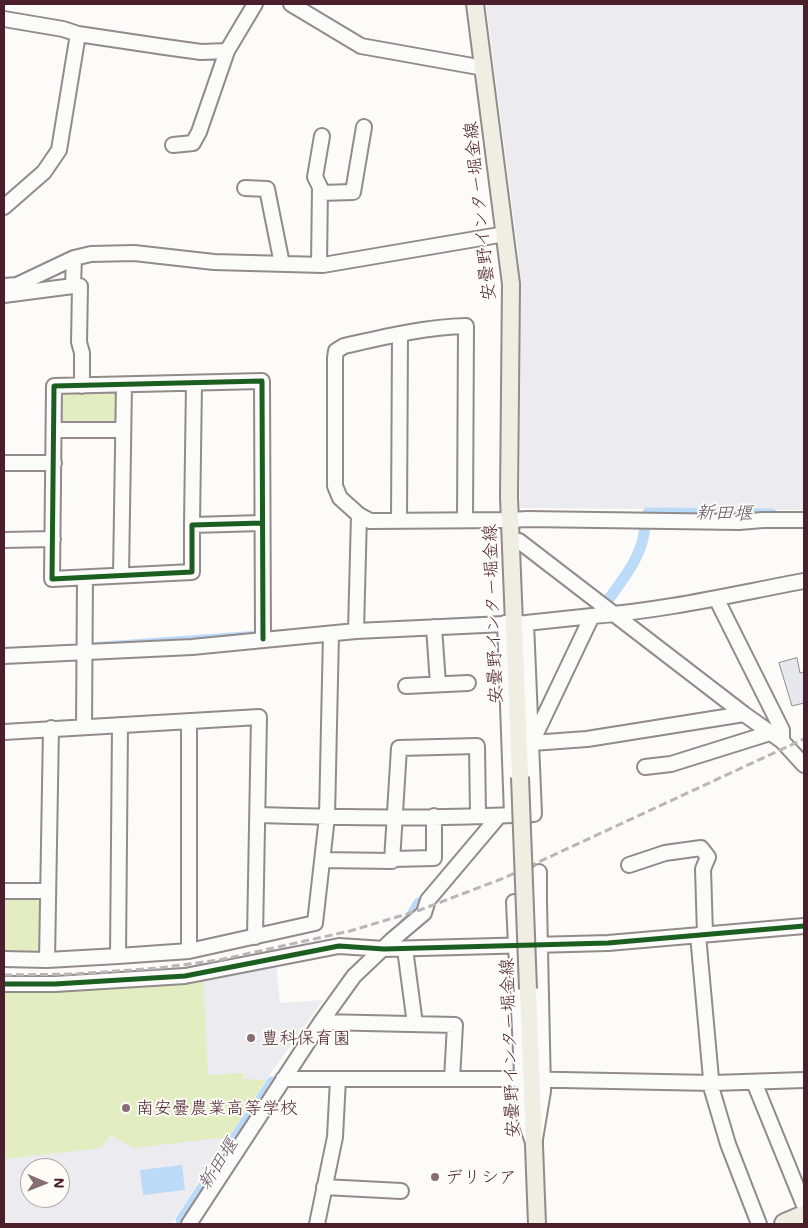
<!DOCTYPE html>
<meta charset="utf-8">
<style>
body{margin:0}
#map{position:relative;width:808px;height:1228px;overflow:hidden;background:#fcfbf8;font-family:Mali,sans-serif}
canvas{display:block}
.frame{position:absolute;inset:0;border:5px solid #4a1f2b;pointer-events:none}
.north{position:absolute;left:20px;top:1158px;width:50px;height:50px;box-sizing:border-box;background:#fdfcf7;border:1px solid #b5a4a5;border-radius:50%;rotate:91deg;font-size:14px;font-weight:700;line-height:20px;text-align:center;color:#4a1f2b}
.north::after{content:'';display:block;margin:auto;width:18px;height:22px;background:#886c73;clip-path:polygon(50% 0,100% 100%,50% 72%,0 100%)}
</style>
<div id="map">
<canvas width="808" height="1228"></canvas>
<div class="frame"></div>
<div class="north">N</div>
</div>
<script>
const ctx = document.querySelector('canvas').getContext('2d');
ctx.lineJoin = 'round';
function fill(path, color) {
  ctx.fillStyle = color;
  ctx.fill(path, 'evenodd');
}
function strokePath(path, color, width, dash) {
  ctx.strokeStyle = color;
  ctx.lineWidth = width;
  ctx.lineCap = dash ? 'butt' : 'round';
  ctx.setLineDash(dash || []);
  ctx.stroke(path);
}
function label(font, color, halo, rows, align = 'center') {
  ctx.font = font + ' Mali,"Klee One",sans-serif';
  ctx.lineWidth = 4;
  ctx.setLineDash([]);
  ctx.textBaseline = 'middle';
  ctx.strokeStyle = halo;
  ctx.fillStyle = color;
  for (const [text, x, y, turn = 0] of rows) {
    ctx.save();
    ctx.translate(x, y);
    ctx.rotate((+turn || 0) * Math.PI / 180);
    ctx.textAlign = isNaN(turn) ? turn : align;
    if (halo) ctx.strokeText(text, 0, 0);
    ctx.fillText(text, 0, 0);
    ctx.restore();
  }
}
fill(new Path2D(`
 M486,4h318v506l-284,-2v-225l-2,-31z
 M276,964l4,39 43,-3 -57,80 -95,144h-167v-236zM30,1168h30v30h-30z`), '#ecebef');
fill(new Path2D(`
 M114,389l5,5 -1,28 -5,4h-50l-4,-5v-25l6,-5z
 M4,897h39v57h-39z
 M203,976l5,99 35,-2v6l23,1 -37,57 -95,11 -24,-13 -9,13 -97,11v-171z`), '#e2edc2');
fill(new Path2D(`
 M182,1165l3,25 -42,5 -3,-25z`), '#bbdbf9');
strokePath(new Path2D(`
 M518,616l21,-1
 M438,620l69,-4
 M266,632l51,-4
 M89,644l171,-12
 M32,648l49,-3`), '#bbdbf9', 3);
strokePath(new Path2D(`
 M647,517l1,-4 124,1
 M606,603c17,-24 38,-48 39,-79
 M404,924c10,-8 8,-12 15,-21
 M181,1220l91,-138`), '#bbdbf9', 11);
const building = new Path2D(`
 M797,658l3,15 4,-1v31l-12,3 -13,-43z`);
fill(building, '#e7e8ee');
strokePath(building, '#928a8b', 1);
const minor = new Path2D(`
 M291,4l70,42 123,22
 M4,19l59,10 15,5 87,13 36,5 26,-1 28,-47
 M173,145l20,-2 6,-11 28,-81
 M245,188l22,1 15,75
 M320,193l33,-1 11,-65
 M4,207l40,-35 15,-22 19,-116
 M319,264l1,-77 -5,-10 7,-41
 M4,286l13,-1 57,-27 17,-4 43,-1 80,9 109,3 182,-31
 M73,286l1,-28
 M4,295l69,-9h7l-1,56 3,11v33
 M54,430h69
 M4,463h50
 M359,515l-19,-17 -5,-12v-128l1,-7 8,-5c40,-9 81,-19 122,-20l-1,194
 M399,520l1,-186
 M262,523l-70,2v47l-140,7 2,-193 208,-5 1,258
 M192,525l2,-142
 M4,540l49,-1
 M510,540l9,1 225,173 38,27 22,24
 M121,575l3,-190
 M716,598l66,132v11
 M505,623l7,192
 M434,627l4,57
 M356,631l3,-116 11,6 140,-1 17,-1 212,3 24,-2h41
 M4,656l188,-9 164,-16 170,-8 66,-7
 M406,686l62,-3
 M189,721v230
 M84,727l1,-149
 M4,732l255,-15 -4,220
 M533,740l59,-124c71,-5 142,-22 212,-35
 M532,743l55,-4 157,-25
 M645,767l26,-3 99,-31
 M258,815c92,3 184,4 276,-1l-8,-191
 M393,859l41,-1v-42
 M322,860l70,1 7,-113 78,-2 1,70
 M629,865l36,-12 36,-5 7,9 -5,12 2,65
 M4,891h44
 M514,902h25l4,189 -9,54 -10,-28z
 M539,902v-30
 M698,935l14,155 16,54 31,80
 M405,949l10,75
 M118,956l2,-231
 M4,959l43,1 71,-4 71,-5 126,-28 12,-106 4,-183
 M47,960l4,-232
 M4,984h51l130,-8 154,-30 45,3 224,-6 196,-17
 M321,1022l134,3 -3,54
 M283,1079h229l201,4 91,-3
 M754,1082l50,123
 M324,1187l77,4
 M189,1224l132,-202 33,-46 38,-36 32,-27 4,-13 71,-84
 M317,1224l18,-87 3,-58`);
const major = new Path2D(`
 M475,4l36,280 -2,213 11,280
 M528,989l9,235`);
const highway = new Path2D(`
 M785,1224l19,-8`);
strokePath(minor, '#928a8b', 18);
strokePath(major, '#928a8b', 20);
strokePath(highway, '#928a8b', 24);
strokePath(minor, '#fbfbf9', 14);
strokePath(major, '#f0ede3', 16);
strokePath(highway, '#f0ede3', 20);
strokePath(new Path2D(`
 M4,975l71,-1 84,-6 60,-8 131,-29 70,-21 84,-32 300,-139`), '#bbb6b6', 3, [8, 4]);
const majorBridge = new Path2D(`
 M520,777l8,212`);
strokePath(majorBridge, '#928a8b', 20, []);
strokePath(majorBridge, '#f0ede3', 16);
strokePath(new Path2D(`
 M262,523l-70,2v47l-140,7 2,-193 208,-5 1,258
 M4,984h51l130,-8 154,-30 45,3 224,-6 196,-17`), '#1b5e20', 5);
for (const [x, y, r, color] of [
 [251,1038,5,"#886c73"],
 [126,1108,5,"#886c73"],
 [435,1177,5,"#886c73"]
]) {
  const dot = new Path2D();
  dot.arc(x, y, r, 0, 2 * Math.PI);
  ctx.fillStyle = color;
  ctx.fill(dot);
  strokePath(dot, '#fdfcf7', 2);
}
label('18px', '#4a1f2b', '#fdfcf7', [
 ["安曇野インター堀金線",480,211,-96],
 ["安曇野インター堀金線",493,614,-92],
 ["安曇野インター堀金線",510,1048,-92]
]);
label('18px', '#4a1f2b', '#fdfcf7', [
 ["豊科保育園",261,1038],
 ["南安曇農業高等学校",136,1108],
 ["デリシア",445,1177]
], 'left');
label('italic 19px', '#645369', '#fdfcf7', [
 ["新田堰",724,513,1],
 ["新田堰",218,1164,-57]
]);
</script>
